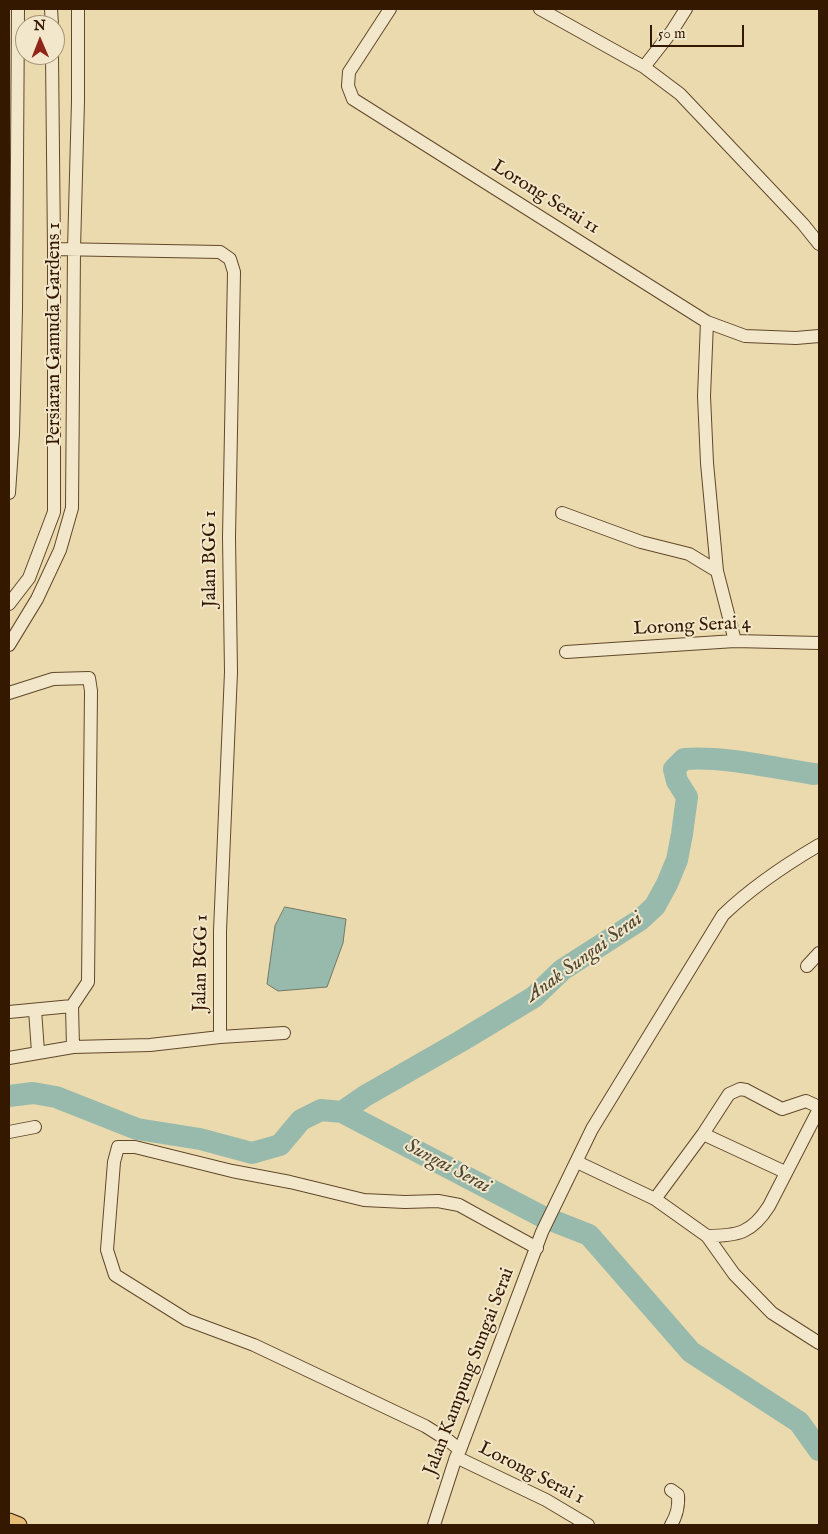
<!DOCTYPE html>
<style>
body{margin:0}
#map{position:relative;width:828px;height:1534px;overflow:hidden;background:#ebdaad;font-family:"IM FELL English",serif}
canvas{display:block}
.frame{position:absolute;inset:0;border:10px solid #341800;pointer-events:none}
.north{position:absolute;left:15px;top:15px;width:50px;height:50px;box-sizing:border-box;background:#f2e7ca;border:1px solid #a69479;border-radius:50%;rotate:359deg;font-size:14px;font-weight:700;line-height:20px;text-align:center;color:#341800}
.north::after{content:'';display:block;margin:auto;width:18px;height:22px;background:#8f2418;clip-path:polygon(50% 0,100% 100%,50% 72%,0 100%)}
.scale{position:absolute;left:650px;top:25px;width:94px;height:22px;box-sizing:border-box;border:2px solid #341800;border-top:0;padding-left:6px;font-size:15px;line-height:18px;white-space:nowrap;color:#341800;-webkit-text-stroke:4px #f2e7ca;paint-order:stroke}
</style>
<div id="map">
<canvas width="828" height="1534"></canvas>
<div class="frame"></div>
<div class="north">N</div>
<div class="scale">50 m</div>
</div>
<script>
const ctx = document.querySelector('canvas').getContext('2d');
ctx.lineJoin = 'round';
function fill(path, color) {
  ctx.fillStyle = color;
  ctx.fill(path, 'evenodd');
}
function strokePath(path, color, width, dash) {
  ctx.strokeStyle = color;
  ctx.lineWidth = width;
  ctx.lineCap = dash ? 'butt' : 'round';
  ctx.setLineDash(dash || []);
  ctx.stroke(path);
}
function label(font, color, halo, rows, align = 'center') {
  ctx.font = font + ' "IM FELL English",serif';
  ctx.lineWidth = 4;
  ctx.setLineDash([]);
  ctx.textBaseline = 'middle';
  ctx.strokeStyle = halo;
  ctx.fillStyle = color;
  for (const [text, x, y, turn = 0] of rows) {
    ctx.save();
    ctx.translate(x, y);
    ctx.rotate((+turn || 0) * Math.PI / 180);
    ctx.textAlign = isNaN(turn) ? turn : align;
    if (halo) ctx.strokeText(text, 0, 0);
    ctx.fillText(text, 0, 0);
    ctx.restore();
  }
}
const water = new Path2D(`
 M285,907l61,12 -3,24 -16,44 -49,4 -11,-7 8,-58z`);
fill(water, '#98baac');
strokePath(water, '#707967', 1);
strokePath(new Path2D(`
 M9,1096l24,-3 23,4 81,32 63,10 52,14 28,-8 21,-25 20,-10 21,2 199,104 48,19 102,117 108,70 20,28
 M342,1112l23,-16 96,-55 73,-44 28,-27 78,-50 15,-14 12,-22 10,-24 5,-26 5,-37 -10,-16 -3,-12 10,-10c41,-3 89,9 130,15`), '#98baac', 22);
const minor = new Path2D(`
 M51,9l1,16
 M390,9l-41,63 -1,14 5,13 354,223 38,14 51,2 23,-2
 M540,9l104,58 36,27 123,130 16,20
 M644,67l28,-36 14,-22
 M54,249l166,3 10,7 4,13 -5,265 2,135 -11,259v106
 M707,322l-3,74 3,67 10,108 18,70
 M9,493l4,-59 3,-124 2,-301
 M562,513l79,29 48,12 28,17
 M9,604l20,-26 25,-66v-263l-2,-194
 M9,645l28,-46 23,-49 12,-42 2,-259 4,-148v-92
 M566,652l169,-11 84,2
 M9,693l44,-14 36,-1 2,13 -3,291 -16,24 1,41
 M807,966l12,-13
 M35,1010l3,42
 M9,1012l63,-6
 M9,1058l64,-11 77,-2 70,-8 64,-4
 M9,1132l26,-5
 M703,1134l82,38
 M577,1162l78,37 52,37 27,38 38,39 47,30
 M655,1199l48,-65 26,-40 11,-5 6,1 36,19 24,-8 13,6
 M707,1236c31,0 45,-3 62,-30l50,-97
 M460,1450l-11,-9 -24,-15 -171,-81 -67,-25 -72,-45 -8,-25 7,-88 4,-15h17l97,24 58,11 74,18 41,2 33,-1 21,4 78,43
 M456,1457l90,43 42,25
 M434,1525l22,-68 4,-7 82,-218 50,-103 131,-214c29,-28 62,-50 96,-70
 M671,1525c6,-10 8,-18 7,-30l-7,-5`);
const major = new Path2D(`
 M9,1521l10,4`);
strokePath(minor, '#62482b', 14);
strokePath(major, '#341800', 17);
strokePath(minor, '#f2e7ca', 12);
strokePath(major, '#e6bd76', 15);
label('19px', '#341800', '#f2e7ca', [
 ["Lorong Serai 11",545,198,32],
 ["Persiaran Gamuda Gardens 1",55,334,-90],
 ["Jalan BGG 1",211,559,-90],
 ["Lorong Serai 4",692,627,-3],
 ["Jalan BGG 1",202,963,-89],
 ["Jalan Kampung Sungai Serai",470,1372,-69],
 ["Lorong Serai 1",531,1474,27]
]);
label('italic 20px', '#524934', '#f2e7ca', [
 ["Anak Sungai Serai",585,958,-36],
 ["Sungai Serai",447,1167,28]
]);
</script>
